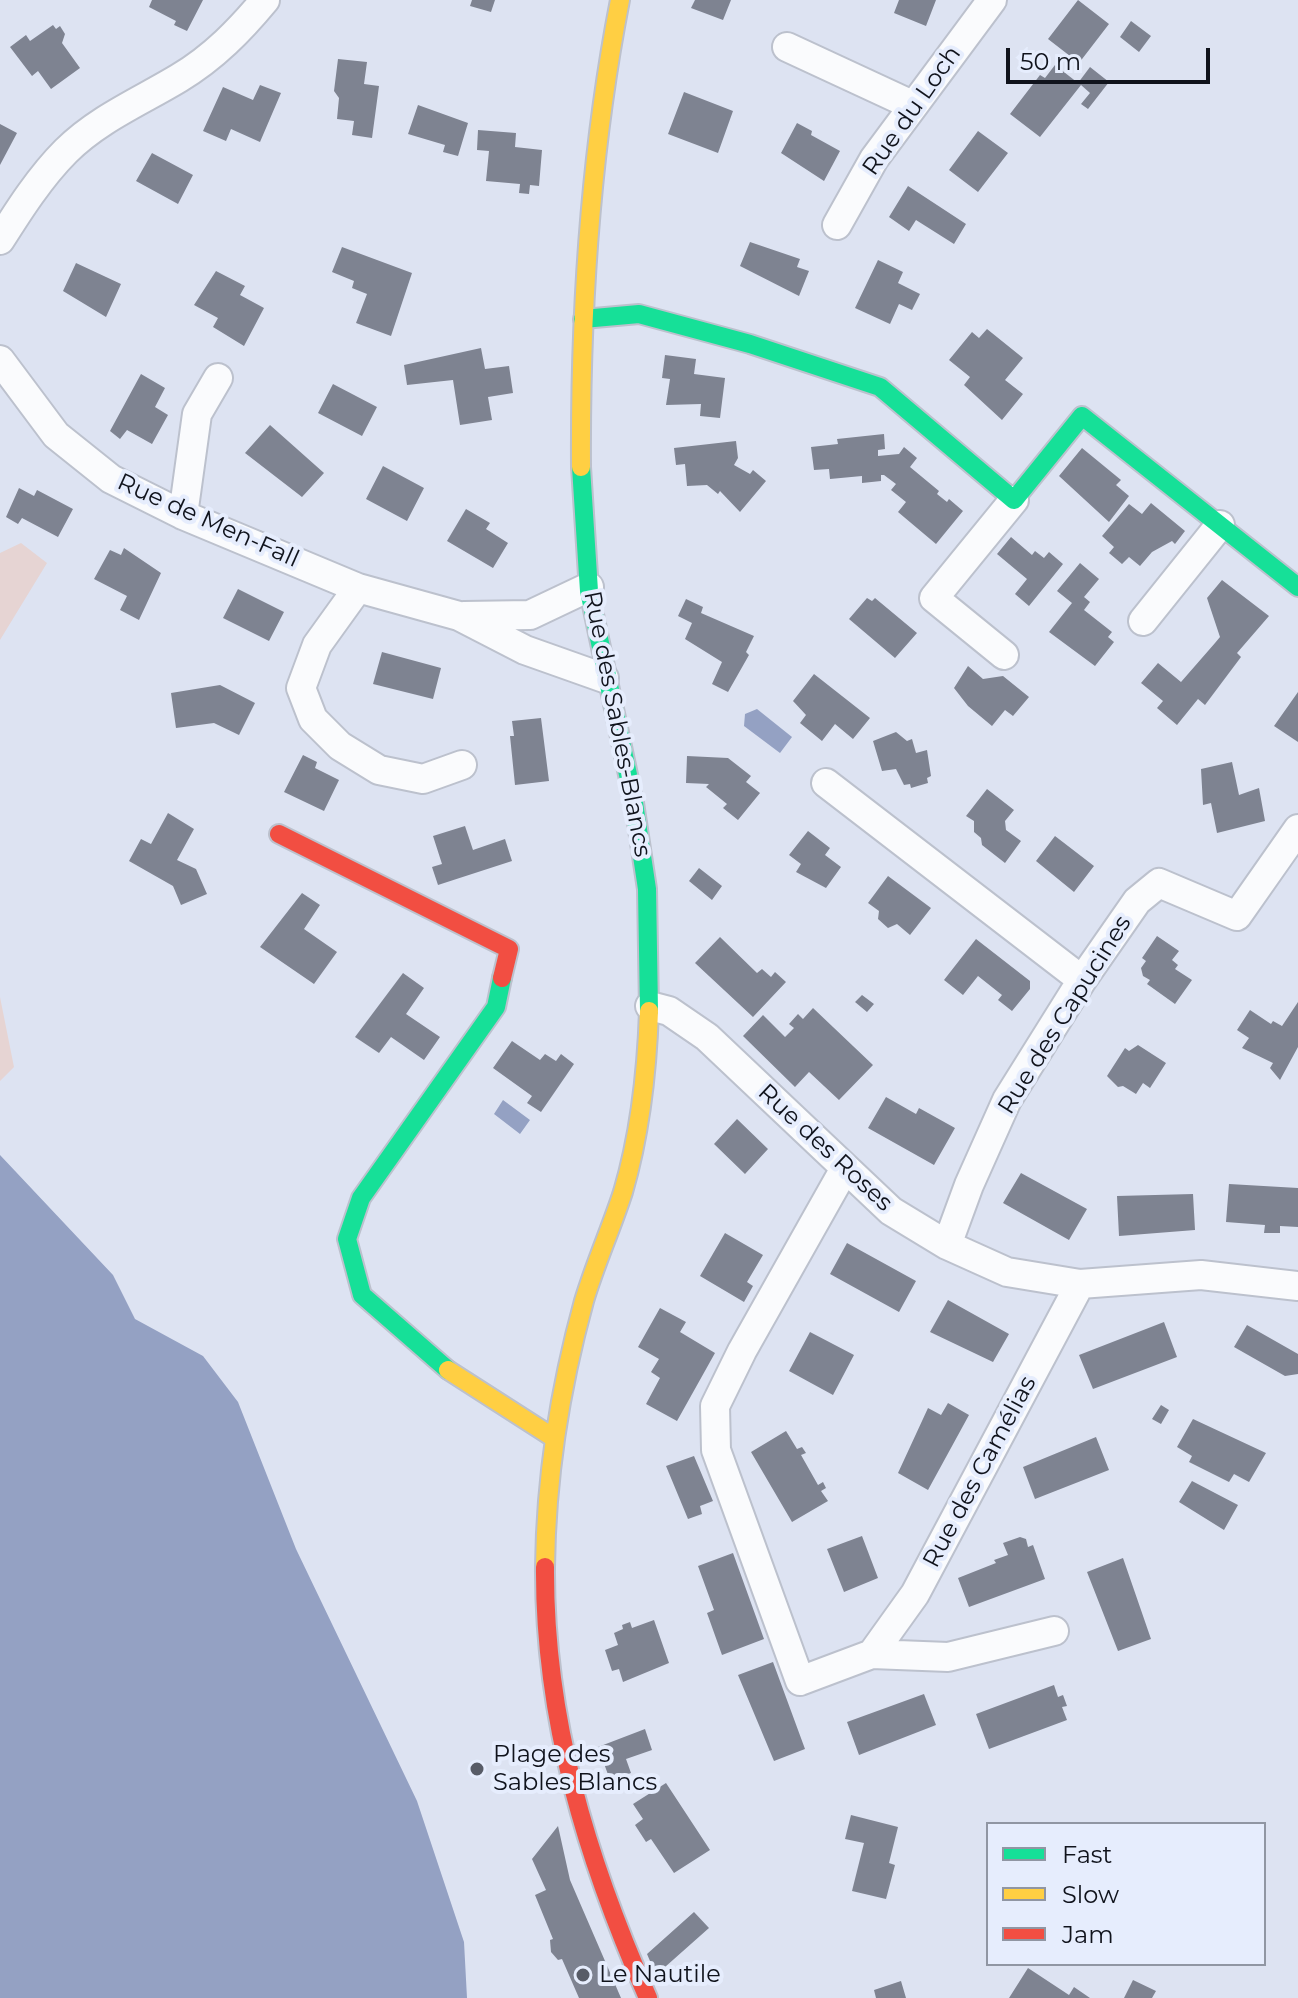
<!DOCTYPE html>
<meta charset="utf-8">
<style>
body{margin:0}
#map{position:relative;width:1298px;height:1998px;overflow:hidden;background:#dde3f2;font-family:Montserrat,sans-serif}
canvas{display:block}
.legend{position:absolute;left:986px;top:1822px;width:280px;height:144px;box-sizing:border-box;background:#e6edfd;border:2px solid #9096a3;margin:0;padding:10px 14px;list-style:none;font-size:24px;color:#10131c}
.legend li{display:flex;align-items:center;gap:16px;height:40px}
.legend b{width:40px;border:2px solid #9096a3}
.scale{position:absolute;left:1006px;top:48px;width:204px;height:36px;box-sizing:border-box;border:4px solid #10131c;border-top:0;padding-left:10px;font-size:24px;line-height:28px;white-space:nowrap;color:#10131c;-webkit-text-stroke:6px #e6edfd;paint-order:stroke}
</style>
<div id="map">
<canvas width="1298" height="1998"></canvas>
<ul class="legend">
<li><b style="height:10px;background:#16e098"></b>Fast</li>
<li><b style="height:10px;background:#ffcf43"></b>Slow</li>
<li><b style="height:10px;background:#f24e42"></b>Jam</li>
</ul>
<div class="scale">50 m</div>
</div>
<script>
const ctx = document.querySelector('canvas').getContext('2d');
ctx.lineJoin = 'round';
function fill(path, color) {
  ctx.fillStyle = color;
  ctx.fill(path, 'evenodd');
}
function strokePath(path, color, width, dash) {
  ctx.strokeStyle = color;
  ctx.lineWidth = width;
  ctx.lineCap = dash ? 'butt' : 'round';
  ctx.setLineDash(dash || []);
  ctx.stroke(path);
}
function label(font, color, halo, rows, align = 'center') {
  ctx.font = font + ' Montserrat,sans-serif';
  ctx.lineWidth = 8;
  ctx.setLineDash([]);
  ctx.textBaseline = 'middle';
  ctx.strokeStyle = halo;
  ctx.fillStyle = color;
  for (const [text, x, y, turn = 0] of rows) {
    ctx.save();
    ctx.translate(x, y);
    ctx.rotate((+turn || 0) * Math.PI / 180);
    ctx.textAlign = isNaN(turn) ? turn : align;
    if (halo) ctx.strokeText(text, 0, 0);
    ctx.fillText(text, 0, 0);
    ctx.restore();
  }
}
fill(new Path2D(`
 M21,543l26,20 -47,77v-87z
 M0,997l14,70 -14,14z`), '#e6d4d3');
fill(new Path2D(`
 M757,709l35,28 -12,16 -36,-27 1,-12z
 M503,1100l27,20 -10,14 -26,-20z
 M0,1155l113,120 22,44 68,37 35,46 58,147 121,252 47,141 3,56h-467z`), '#94a1c3');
fill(new Path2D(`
 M152,0h51l-16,31 -13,-6 2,-4 -27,-14z
 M472,0h23l-4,12 -21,-6z
 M695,0h36l-8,20 -32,-12z
 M899,0h37l-10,26 -32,-13z
 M1078,0l31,24 -30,39 -31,-24z
 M1131,21l20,15 -12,16 -19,-15z
 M53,25l3,4 4,-3 5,8 -3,9 18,25 -29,21 -13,-18 -6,5 -22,-29 16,-12 4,6z
 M338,59l29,3 -3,22 15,2 -7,52 -20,-3 2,-14 -17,-2 2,-21 -5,-7z
 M1055,65l23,18 12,-16 19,15 -21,27 -7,-5 9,-11 -9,-8 -41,52 -30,-23 30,-39 5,3z
 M260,85l21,8 -21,49 -29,-13 -5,12 -23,-10 20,-44 30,13z
 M684,92l49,19 -15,42 -50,-19z
 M418,105l50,18 -10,33 -15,-4 2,-7 -37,-11z
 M797,123l15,8 -1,4 29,16 -16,30 -43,-28z
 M0,124l17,9 -17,32z
 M478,130l38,3 -1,14 27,3 -3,36 -9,-1 -1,9 -10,-1 1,-9 -34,-3 3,-30 -12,-1z
 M978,131l30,22 -30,39 -29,-22z
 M152,153l41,22 -15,29 -42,-23z
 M908,186l58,38 -12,20 -38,-24 -7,11 -20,-14z
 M750,242l50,17 -3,8 12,4 -10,25 -59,-30z
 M342,247l70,26 -21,63 -35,-13 11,-29 -15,-6 2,-7 -22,-9z
 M878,260l25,12 -5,11 22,11 -8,16 -13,-6 -9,20 -35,-16z
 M76,263l45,21 -15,33 -43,-26z
 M216,271l29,15 -5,9 24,13 -20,38 -31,-19 5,-9 -24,-13z
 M987,329l36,29 -18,22 18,14 -21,26 -38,-35 6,-8 -21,-17 23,-28 7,6z
 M481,348l4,21 24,-3 4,27 -25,4 4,23 -32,5 -7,-45 -46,5 -3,-20z
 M665,355l31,4 -2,15 31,4 -5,40 -20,-2 1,-12 -35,1 4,-26 -8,-1z
 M141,374l24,14 -10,19 13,8 -16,29 -25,-14 -7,9 -10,-8z
 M333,384l44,23 -15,29 -44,-23z
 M270,425l54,48 -22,24 -57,-44z
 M884,434l1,15 -7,1v6l21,-2 5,-7 13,11 -7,9 29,24 -2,3 10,8 2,-3 14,12 -27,33 -38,-32 8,-10 -15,-12 5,-6 -12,-9h-3v6l-19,2v-7l-32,3 -1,-10 -15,1 -3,-23 27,-3 -1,-5z
 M736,441l2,17 -4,7 16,9 3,-4 13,11 -26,31 -20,-21 -2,3 -11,-9 -20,1 -2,-22 -9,1 -2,-17z
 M1082,448l39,32 -5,5 13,11 -20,26 -50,-46z
 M383,466l41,22 -17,33 -41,-22z
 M19,488l15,8 3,-6 36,19 -15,28 -36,-19 -4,6 -12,-7z
 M1151,503l34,28 -10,13 -3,-3 -20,11 -12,14 -11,-9 -7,7 -13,-11 5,-6 -12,-11 27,-32 13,10z
 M466,509l24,14 -4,6 22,14 -15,25 -46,-27z
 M1011,537l21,18 3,-4 9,7 5,-6 14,12 -34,42 -14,-12 12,-15 -30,-25z
 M124,548l37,25 -22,47 -19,-10 7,-14 -33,-17 16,-29 11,5z
 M1080,563l19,16 -15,18 6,5 -6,8 28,22 -4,5 6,5 -19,24 -46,-34 23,-29 -15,-12z
 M1222,580l47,36 -32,37 4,4 -36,48 -7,-6 -21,26 -20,-17 6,-7 -22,-18 17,-20 23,19 34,-39 5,-6 -13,-39z
 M238,589l46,23 -15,29 -46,-23z
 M867,598l5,3 3,-3 42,35 -22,25 -46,-39z
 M686,599l17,8 -2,6 53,23 -8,16 3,3 -21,37 -16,-8 10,-22 -37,-23 7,-16 -14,-7z
 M382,652l59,16 -8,31 -60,-15z
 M968,666l15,13 20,-3 26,21 -16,19 -8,-6 -13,16 -24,-20 -14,-18z
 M814,674l56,44 -17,21 -18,-15 -13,17 -22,-18 6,-8 -13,-14z
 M220,685l35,18 -16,32 -25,-12 -38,5 -5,-35z
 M1298,692v50l-24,-16z
 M541,718l8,63 -34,4 -5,-49h4l-2,-15z
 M896,732l11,9 5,-2 4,14 11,-3 4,26 -4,2 1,5 -17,5 -1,-4 -6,1 -8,-16 -14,2 -9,-30z
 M303,755l14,7 -2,6 24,12 -15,31 -40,-19z
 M687,756l41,2 23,18 -5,6 14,11 -22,27 -15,-12 4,-4 -21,-17 3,-3 -23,-1z
 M1232,762l7,33 20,-7 6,33 -48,12 -6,-30 -8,2 -2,-36z
 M987,789l27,21 -9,11 1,9 15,11 -16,22 -23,-18 -1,-7 -7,-6v-11l-8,-5z
 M168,813l26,16 -17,31 19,9 11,25 -26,11 -8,-19 -44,-25 12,-22 10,5z
 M465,826l8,24 32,-11 7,22 -74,24 -6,-18 10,-3 -9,-28z
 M808,831l22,17 -5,7 16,12 -15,21 -30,-16 5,-8 -12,-9z
 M1055,836l39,30 -20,26 -38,-31z
 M699,868l23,18 -10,14 -23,-19z
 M888,876l43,32 -21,27 -13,-11 -9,4 -10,-9 1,-8 -11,-8z
 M302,893l18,12 -16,24 33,23 -23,32 -54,-37z
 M1157,936l22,15 -7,9 6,5 -3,4 17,11 -17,24 -28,-20 3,-4 -7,-4 -2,-8 5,-7 -4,-3z
 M720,937l37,36 5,-4 9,8 4,-5 11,10 -33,35 -58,-54z
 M976,939l54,42v8l-18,22 -14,-11 4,-5 -24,-19 -15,19 -19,-15z
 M403,973l21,15 -18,26 34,23 -16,23 -33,-23 -12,16 -24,-16z
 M862,995l12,9 -7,8 -12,-10z
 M1298,1002v45l-18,33 -10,-12 3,-5 -31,-15 7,-10 -12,-8 13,-20 21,14 2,-3 9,5z
 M813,1008l60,57 -34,35 -30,-28 -14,15 -52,-51 20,-21 22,22 9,-9 -5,-4 9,-10 5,5z
 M512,1041l28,19 5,-6 11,7 5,-7 13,10 -33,48 -14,-9 5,-7 -39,-28z
 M1138,1045l28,18 -16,25 -7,-5 -7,11 -13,-8 -5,1 -11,-11 18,-28 4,3z
 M886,1097l30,17 3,-6 36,20 -21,37 -66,-37z
 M737,1119l31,30 -23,25 -31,-30z
 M1021,1173l66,36 -18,31 -66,-37z
 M1229,1184l69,4v39l-18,-1v7h-16l1,-8 -39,-3z
 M1193,1194l2,36 -76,6 -2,-40z
 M725,1233l38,22 -16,27 6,4 -9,16 -44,-26z
 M847,1243l69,38 -17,31 -69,-38z
 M948,1300l61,34 -16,28 -63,-30z
 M660,1308l26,14 -6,10 35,21 -38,68 -31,-17 14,-26 -9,-6 8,-13 -21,-12z
 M1164,1322l13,35 -84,32 -14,-34z
 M1247,1325l51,29v20l-13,2 -51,-29z
 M810,1332l44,23 -21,40 -44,-24z
 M948,1403l21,12 -41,75 -30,-17 30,-65 13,7z
 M1161,1405l8,5 -8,14 -9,-5z
 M1193,1419l73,34 -17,29 -15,-8 -5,8 -40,-20 3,-6 -15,-9z
 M786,1431l11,18 5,-2 4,6 -5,2 17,30 5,-3 3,6 -5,3 7,10 -36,21 -41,-70z
 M1096,1437l13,33 -74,29 -12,-32z
 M694,1456l19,45 -13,5 2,8 -14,5 -22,-53z
 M1192,1481l46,24 -14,25 -45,-28z
 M862,1536l16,42 -34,14 -17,-43z
 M1020,1537l6,2 2,8 5,-2 12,34 -76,28 -11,-29 38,-15 -2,-3 14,-5 -5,-12z
 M733,1553l31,86 -42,16 -15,-42 7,-3 -16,-44z
 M1123,1558l28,81 -33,12 -31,-79z
 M654,1620l15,43 -46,19 -4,-13 -7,2 -7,-21 13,-5 -4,-12 9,-4 -1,-4 8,-3 2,6z
 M773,1662l32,87 -31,12 -36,-86z
 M1054,1685l4,12 5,-2 4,11 -5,1 5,13 -78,29 -13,-35z
 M924,1694l12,31 -77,30 -12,-33z
 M645,1729l7,21 -26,9 5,14 -21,7 -12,-33z
 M666,1783l44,67 -36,23 -23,-34 -5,3 -11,-17 8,-6 -10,-15z
 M851,1815l47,12 -9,36 6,2 -9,34 -34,-8 12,-48 -19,-4z
 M558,1826l12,54 51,118h-42l-17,-39 -4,1 -7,-8 -1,-12 3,-1 -18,-44 11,-5 -14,-31z
 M694,1912l15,16 -53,47 -9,-21z
 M1028,1968l41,27 5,-8 16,11h-81z
 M1133,1980l23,11 -4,7h-28z
 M901,1981l5,17h-30l-2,-8z`), '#7e8391');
const street = new Path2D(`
 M787,47l125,58
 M837,225l37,-66 118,-159
 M0,240c19,-30 40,-63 66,-89 32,-32 75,-50 113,-73 35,-21 61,-48 86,-78
 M0,360l56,75 55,44 72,36 175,73 101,28 66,34 79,28
 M183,515l14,-101 21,-36
 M358,588l-41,57 -16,43 12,31 27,27 39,24 44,9 39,-14
 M464,616l66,-1 59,-28
 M1143,621l77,-96
 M1004,655l-70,-57 80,-98
 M826,783l256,197
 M650,1006l19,5 38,26 184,174 56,34 60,27 73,12 121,-9 97,11
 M844,1170l-102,181 -27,55 1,44 84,231 72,-27 76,3 106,-26
 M947,1245l22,-60 38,-85 75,-120 55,-79 22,-18 78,33 61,-87
 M872,1654l43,-60 165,-310`);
const fast = new Path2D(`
 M583,319l56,-5 111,30 130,43 134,113 68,-84 216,171
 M581,467l8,124 45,212 13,86 2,122
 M448,1370l-86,-75 -15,-56 14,-41 135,-191 6,-29`);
const slow = new Path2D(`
 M581,467c-1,-157 9,-313 39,-467
 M448,1370l106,68
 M545,1567c1,-90 15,-179 39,-266 11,-37 27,-72 39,-109 17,-58 24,-121 26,-181`);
const jam = new Path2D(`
 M279,834l230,115 -7,29
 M545,1567c-1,152 42,293 103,431`);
strokePath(street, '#bcc1cd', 32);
strokePath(fast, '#bcc1cd', 22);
strokePath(slow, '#bcc1cd', 22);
strokePath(jam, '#bcc1cd', 22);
strokePath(street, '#fafbfd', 28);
strokePath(fast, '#16e098', 18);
strokePath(slow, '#ffcf43', 18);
strokePath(jam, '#f24e42', 18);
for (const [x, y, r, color] of [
 [477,1769,8,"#585c67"],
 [583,1975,8,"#585c67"]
]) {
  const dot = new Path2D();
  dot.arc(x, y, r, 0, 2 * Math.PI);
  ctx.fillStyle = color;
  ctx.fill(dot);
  strokePath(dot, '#e6edfd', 3);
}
label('24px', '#10131c', '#e6edfd', [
 ["Rue du Loch",912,111,-55],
 ["Rue de Men-Fall",208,521,24],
 ["Rue des Sables-Blancs",617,724,79],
 ["Rue des Capucines",1065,1015,-58],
 ["Rue des Roses",825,1148,43],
 ["Rue des Camélias",980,1472,-62]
]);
label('24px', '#10131c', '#e6edfd', [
 ["Plage des",493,1755],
 ["Sables Blancs",493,1783],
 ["Le Nautile",599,1975]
], 'left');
</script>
